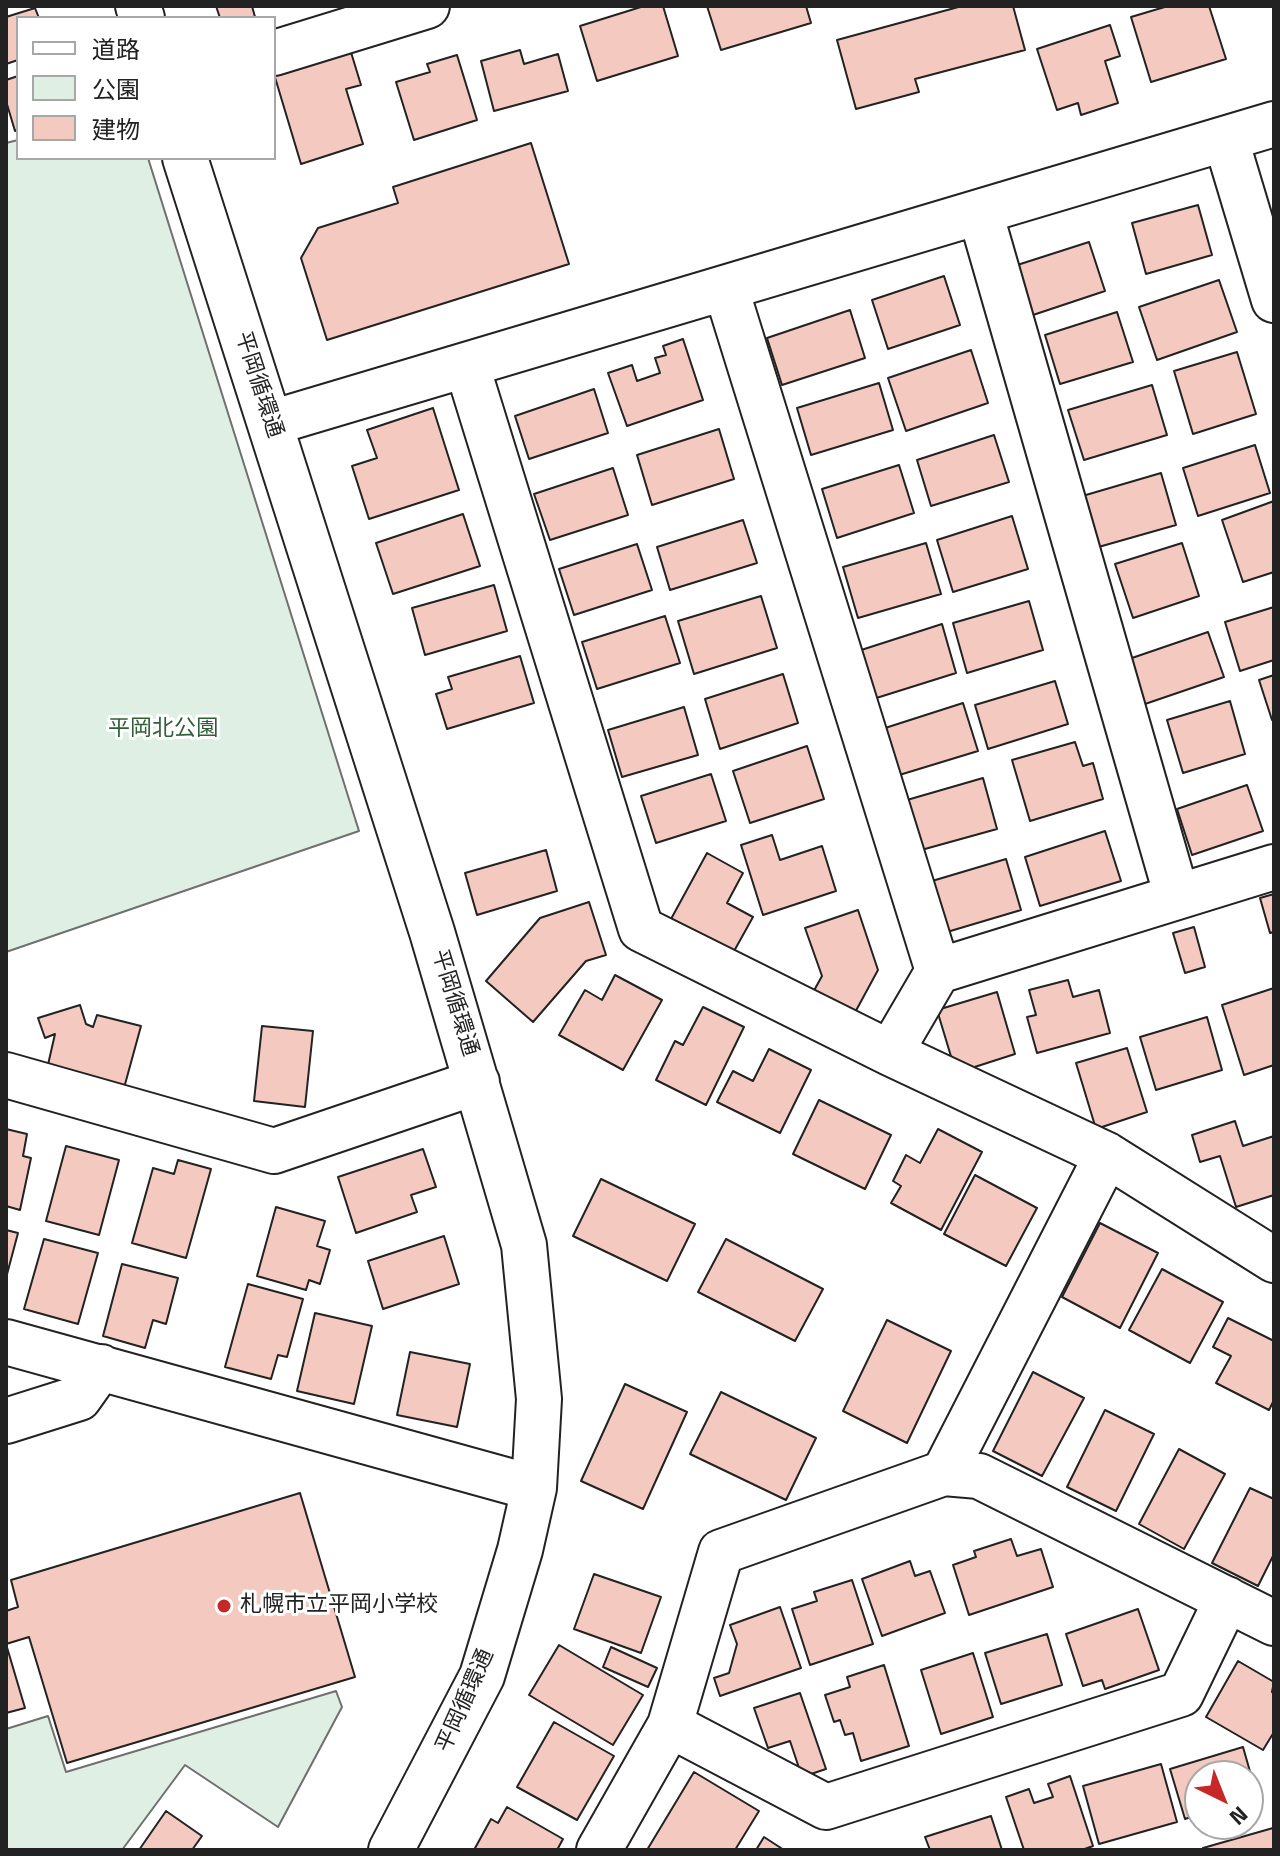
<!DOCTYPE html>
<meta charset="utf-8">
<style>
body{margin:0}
#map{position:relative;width:1280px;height:1856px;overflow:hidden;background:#fff;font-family:"Titillium Web","Noto Sans JP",sans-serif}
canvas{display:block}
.frame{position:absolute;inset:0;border:8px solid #222;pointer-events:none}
.legend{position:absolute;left:16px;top:16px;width:260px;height:144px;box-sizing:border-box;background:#fff;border:2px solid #a7a7a7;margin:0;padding:10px 14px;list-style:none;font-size:24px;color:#222}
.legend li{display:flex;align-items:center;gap:16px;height:40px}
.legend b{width:40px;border:2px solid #a7a7a7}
.north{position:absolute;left:1184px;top:1760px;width:80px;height:80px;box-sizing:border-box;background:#fff;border:2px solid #a7a7a7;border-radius:50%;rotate:137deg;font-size:22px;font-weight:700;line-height:32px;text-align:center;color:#222}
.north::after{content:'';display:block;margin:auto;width:28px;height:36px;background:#c62828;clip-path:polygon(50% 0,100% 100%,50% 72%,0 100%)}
</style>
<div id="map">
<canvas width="1280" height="1856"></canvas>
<div class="frame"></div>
<ul class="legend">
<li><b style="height:10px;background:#fff"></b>道路</li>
<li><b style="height:22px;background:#e0efe3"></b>公園</li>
<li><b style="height:22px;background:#f3c9c0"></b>建物</li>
</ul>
<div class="north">N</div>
</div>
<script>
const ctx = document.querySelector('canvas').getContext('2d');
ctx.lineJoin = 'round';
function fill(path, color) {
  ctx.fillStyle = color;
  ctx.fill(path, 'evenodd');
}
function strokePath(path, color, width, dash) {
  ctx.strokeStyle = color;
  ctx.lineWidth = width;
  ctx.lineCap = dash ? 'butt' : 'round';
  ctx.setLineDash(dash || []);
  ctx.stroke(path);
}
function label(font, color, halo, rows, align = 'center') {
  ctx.font = font + ' "Titillium Web","Noto Sans JP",sans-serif';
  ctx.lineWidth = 6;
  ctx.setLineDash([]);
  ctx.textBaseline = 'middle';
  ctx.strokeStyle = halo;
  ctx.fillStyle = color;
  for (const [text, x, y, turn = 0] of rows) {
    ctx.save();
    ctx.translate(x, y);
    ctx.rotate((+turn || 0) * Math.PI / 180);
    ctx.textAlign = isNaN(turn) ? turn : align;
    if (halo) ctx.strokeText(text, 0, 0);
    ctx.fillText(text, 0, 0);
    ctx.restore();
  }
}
const green = new Path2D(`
 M18,140v18h130l211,673 -353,121v-809z
 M336,1691l6,16 -64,120 -93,-62 -63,85h-116v-121l42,-13 18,56z`);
fill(green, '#e0efe3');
strokePath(green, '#6f6f6f', 2);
const building = new Path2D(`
 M216,6h36l3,11 -35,1z
 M644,6h19l15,50 -81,25 -17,-55z
 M707,6h99l5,17 -90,27z
 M962,6h51l12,44 -110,29 4,13 -63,17 -19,-69z
 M1168,6h41l17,53 -75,23 -20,-65z
 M35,8l4,10h-21v42l-12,4v-47z
 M1110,25l10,31 -15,5 13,42 -37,12 -3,-12 -21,7 -20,-61z
 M350,49l11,36 -15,4 17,55 -62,20 -27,-90z
 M520,50l4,14 34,-10 10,37 -74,20 -13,-50z
 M457,55l20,65 -63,20 -18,-58 34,-10 -3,-8z
 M18,76v54l-3,1 -9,-30v-21z
 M531,143l38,121 -242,76 -26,-82 17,-30 80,-25 -5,-16z
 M1198,205l14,50 -66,19 -14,-51z
 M1089,242l16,49 -78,26 -16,-50z
 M944,276l16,49 -72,24 -16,-49z
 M1219,280l18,52 -80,28 -18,-53z
 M850,310l15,48 -83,27 -15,-47z
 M1117,312l16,50 -73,22 -15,-49z
 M683,339l20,61 -76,26 -19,-53 24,-8 5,16 23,-8 -5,-15 11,-3 -3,-9z
 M971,350l17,53 -82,28 -18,-53z
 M1237,352l19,62 -63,20 -19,-63z
 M879,383l14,47 -82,25 -14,-47z
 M1152,385l15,50 -83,25 -16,-50z
 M594,389l14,44 -79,26 -14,-43z
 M433,408l26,82 -90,29 -17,-53 25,-8 -10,-28z
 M719,429l15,50 -82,26 -15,-50z
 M994,435l15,47 -78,24 -14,-46z
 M1255,445l15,48 -72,23 -15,-48z
 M899,465l15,48 -77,25 -15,-49z
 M613,468l15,47 -78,25 -16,-46z
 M1161,473l15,52 -81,23 -16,-51z
 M1274,501v71l-31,10 -21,-62z
 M463,514l17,52 -87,28 -17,-51z
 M1012,516l16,53 -75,23 -16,-52z
 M743,520l14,43 -87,27 -13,-43z
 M926,543l15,51 -83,24 -15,-51z
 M1182,543l17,53 -66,22 -18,-54z
 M637,544l15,46 -78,25 -15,-46z
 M494,585l13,46 -82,24 -13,-47z
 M761,596l16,52 -83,26 -16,-53z
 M1029,601l14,49 -76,23 -14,-50z
 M1274,607v53l-34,11 -15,-49z
 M665,616l15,47 -83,26 -15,-47z
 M942,624l14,49 -86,27 -15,-48z
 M1208,632l16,45 -79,27 -16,-45z
 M520,656l14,47 -87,26 -11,-35 16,-5 -4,-12z
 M783,674l15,49 -78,26 -15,-50z
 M1274,675v45h-2l-13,-40z
 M1055,681l13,43 -80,25 -13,-44z
 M1230,701l15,53 -62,19 -16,-53z
 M963,703l15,48 -82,25 -14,-47z
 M684,707l14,48 -76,22 -14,-47z
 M1075,742l8,24 10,-3 10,36 -73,22 -18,-61z
 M807,746l17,53 -74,24 -17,-52z
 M711,774l15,47 -70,22 -15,-47z
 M983,778l14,51 -83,23 -14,-50z
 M1247,785l16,46 -71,24 -15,-46z
 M1105,831l16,50 -81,25 -15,-49z
 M772,835l8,25 42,-14 14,45 -73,24 -22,-70z
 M546,850l11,41 -80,24 -12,-42z
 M707,853l36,20 -16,30 26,14 -20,36 -62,-34z
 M1006,859l15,51 -74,22 -15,-51z
 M1274,894v38l-4,1 -10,-35z
 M589,902l17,53 -20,6 -53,61 -47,-41 54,-63z
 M858,910l20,60 -26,48 -41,-22 11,-20 -17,-48z
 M1194,927l11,40 -20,6 -12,-40z
 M615,975l47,25 -39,70 -64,-35 26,-45 17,10z
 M1068,980l5,17 26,-7 11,43 -73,20 -10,-36 9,-2 -7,-25z
 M1274,988v77l-30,10 -22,-70z
 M997,992l18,62 -59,19 -19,-63z
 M80,1005l6,19 7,3 4,-12 44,11 -17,62 -77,-19 8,-35 -10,4 -7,-20z
 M703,1007l41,20 -38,78 -50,-25 19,-39 8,4z
 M1207,1017l15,53 -66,20 -16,-53z
 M262,1026l51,5 -8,76 -51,-6z
 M1127,1048l20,64 -51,17 -20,-66z
 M769,1049l42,21 -31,63 -63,-31 16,-31 20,10z
 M819,1100l72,35 -26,54 -72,-35z
 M1235,1121l8,25 31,-10v59l-38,12 -16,-51 -20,6 -8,-27z
 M6,1129l21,5 -4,22 8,2 -11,52 -14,-4z
 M938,1129l44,23 -41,78 -50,-27 10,-17 -8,-5 13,-26 14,8z
 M66,1146l53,14 -20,75 -53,-14z
 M423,1149l13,38 -25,8 6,17 -61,21 -18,-56z
 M178,1160l33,9 -25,89 -54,-15 21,-75 21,6z
 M975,1175l62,33 -31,58 -62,-32z
 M601,1179l94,45 -28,57 -94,-45z
 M276,1207l49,14 -8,25 13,4 -10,34 -11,-4 -3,10 -49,-14z
 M1100,1223l58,30 -38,75 -58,-31z
 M6,1230l12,3 -12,45z
 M444,1236l15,48 -76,25 -15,-48z
 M44,1239l54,14 -20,71 -54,-15z
 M726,1239l97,50 -28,52 -97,-49z
 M122,1264l56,14 -12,46 -13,-4 -8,28 -42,-12z
 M1162,1269l61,33 -33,61 -61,-33z
 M248,1284l55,15 -16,58 -9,-2 -7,24 -46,-12z
 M315,1313l57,13 -18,78 -57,-13z
 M1228,1318l46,23v59l-5,10 -53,-27 15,-27 -18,-9z
 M887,1320l64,31 -44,92 -64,-32z
 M410,1352l60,12 -13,63 -60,-12z
 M1033,1372l51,26 -42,78 -49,-25z
 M625,1384l62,28 -44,97 -62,-28z
 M721,1392l95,46 -30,62 -96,-46z
 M1105,1410l49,24 -38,77 -49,-24z
 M1179,1449l46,25 -41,75 -45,-25z
 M1250,1488l24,11v55l-16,32 -46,-23z
 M300,1493l55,184 -288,86 -38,-126 -23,7 19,64 -19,5v-102l12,-4 -7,-27z
 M1011,1539l6,17 24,-7 12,38 -84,28 -16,-50 23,-8 -2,-6z
 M910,1561l5,15 15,-5 15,42 -63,23 -20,-57z
 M594,1574l67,23 -20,56 -67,-24z
 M852,1580l21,64 -63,21 -18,-56 25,-8 -3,-9z
 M780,1607l21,61 -81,28 -6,-18 15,-5 8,-29 -7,-19z
 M1138,1609l21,61 -54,19 -3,-9 -19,6 -17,-52z
 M1047,1634l15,51 -61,19 -16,-51z
 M559,1645l84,50 -30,50 -84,-50z
 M611,1647l46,21 -9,19 -45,-20z
 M973,1653l20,64 -52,17 -20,-64z
 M1238,1661l36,21 -2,10 2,1v39l-11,18 -57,-33z
 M884,1665l25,81 -48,15 -8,-28 -8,2 -5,-15 -6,2 -9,-27 25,-8 -3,-10z
 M800,1693l26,76 -24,8 -12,-36 -22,7 -14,-40z
 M554,1722l60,34 -37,64 -60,-33z
 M1243,1747l14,49 -9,3v-23h-48v38l-15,5 -15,-50z
 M1161,1764l16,58 -78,22 -16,-58z
 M694,1772l65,39 -24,39h-88z
 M1070,1776l23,70 -11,4h-58l-18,-53 23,-8 5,14 19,-6 -5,-13z
 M507,1807l56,32 -6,11h-83l17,-31 7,4z
 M166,1811l36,25 -10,14h-53z
 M991,1816l11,34h-72l-5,-13z
 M1273,1828l1,22h-71v-2z
 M764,1837l20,13h-28z`);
fill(building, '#f3c9c0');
strokePath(building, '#222', 2);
const minor = new Path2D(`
 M138,6l4,12
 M274,53l153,-47
 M1226,140l48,160
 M185,158l247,774 92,313 15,154 -5,89 -14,62 -38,126 -91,174
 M980,212l197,685
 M726,289l212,682
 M467,366l174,563 249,124 217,102 167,105
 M271,423l1003,-299
 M890,1053l48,-82 336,-104
 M6,1075l268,76 203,-69
 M6,1342l528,146
 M6,1421l73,-23 22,-31
 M944,1473l163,-318
 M670,1725l156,82 355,-113 46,-95
 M599,1850l71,-125 51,-173 223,-79 35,3 295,147`);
strokePath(minor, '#222', 48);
strokePath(minor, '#fff', 44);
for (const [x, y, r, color] of [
 [224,1606,8,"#c62828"]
]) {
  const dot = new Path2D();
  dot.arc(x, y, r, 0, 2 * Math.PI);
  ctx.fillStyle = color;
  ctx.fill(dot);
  strokePath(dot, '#fff', 3);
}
label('22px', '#222', '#fff', [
 ["平岡循環通",258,385,72],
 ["平岡循環通",454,1003,73],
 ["平岡循環通",466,1701,-66]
]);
label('22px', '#2f5e38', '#fff', [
 ["平岡北公園",163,730]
]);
label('22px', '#222', '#fff', [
 ["札幌市立平岡小学校",240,1606]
], 'left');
</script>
